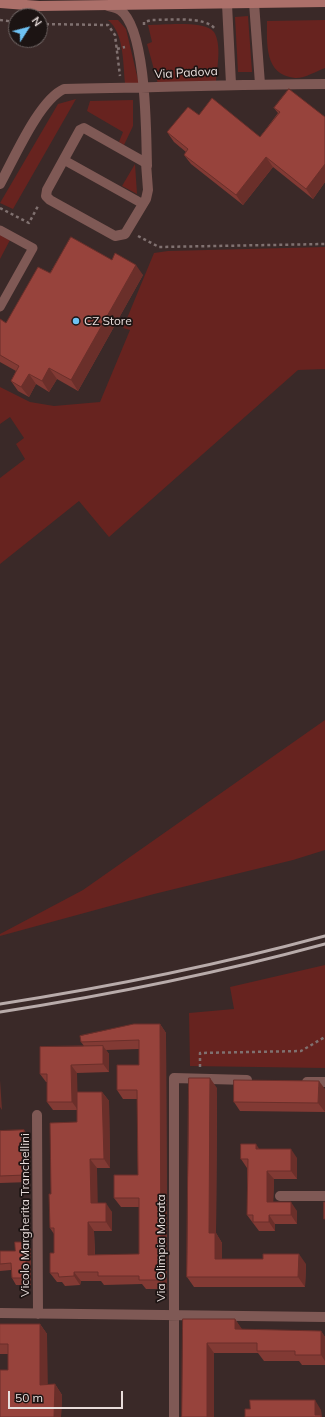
<!DOCTYPE html>
<style>
body{margin:0}
#map{position:relative;width:325px;height:1417px;overflow:hidden;background:#3a2928;font-family:Mulish,sans-serif}
canvas{display:block}
.north{position:absolute;left:8px;top:8px;width:40px;height:40px;box-sizing:border-box;background:#1c1413;border:1px solid #6e6463;border-radius:50%;rotate:54deg;font-size:11px;font-weight:700;line-height:16px;text-align:center;color:#e8dddb}
.north::after{content:'';display:block;margin:auto;width:14px;height:18px;background:#6ec2f3;clip-path:polygon(50% 0,100% 100%,50% 72%,0 100%)}
.scale{position:absolute;left:8px;top:1391px;width:115px;height:18px;box-sizing:border-box;border:2px solid #e8dddb;border-top:0;padding-left:5px;font-size:12px;line-height:14px;white-space:nowrap;color:#e8dddb;-webkit-text-stroke:3px #1c1413;paint-order:stroke}
</style>
<div id="map">
<canvas width="325" height="1417"></canvas>
<div class="north">N</div>
<div class="scale">50 m</div>
</div>
<script>
const ctx = document.querySelector('canvas').getContext('2d');
ctx.lineJoin = 'round';
function fill(path, color) {
  ctx.fillStyle = color;
  ctx.fill(path, 'evenodd');
}
function strokePath(path, color, width, dash) {
  ctx.strokeStyle = color;
  ctx.lineWidth = width;
  ctx.lineCap = dash ? 'butt' : 'round';
  ctx.setLineDash(dash || []);
  ctx.stroke(path);
}
function label(font, color, halo, rows, align = 'center') {
  ctx.font = font + ' Mulish,sans-serif';
  ctx.lineWidth = 3.5;
  ctx.setLineDash([]);
  ctx.textBaseline = 'middle';
  ctx.strokeStyle = halo;
  ctx.fillStyle = color;
  for (const [text, x, y, turn = 0] of rows) {
    ctx.save();
    ctx.translate(x, y);
    ctx.rotate((+turn || 0) * Math.PI / 180);
    ctx.textAlign = isNaN(turn) ? turn : align;
    if (halo) ctx.strokeText(text, 0, 0);
    ctx.fillText(text, 0, 0);
    ctx.restore();
  }
}
fill(new Path2D(`
 M248,16l4,56h-14l-3,-55z
 M108,20h10l8,9 13,55 -14,-1c-2,-20 -1,-50 -17,-63z
 M325,20v48c-8,3 -22,11 -30,10 -31,-3 -28,-35 -28,-57z
 M148,25c14,0 57,-5 66,7 8,13 3,36 2,49l-58,3 -11,-40 5,-2z
 M76,99l-63,110 -13,-6 58,-99z
 M133,100v26l-9,19 -5,-3 4,-10 -36,-21 3,-10z
 M135,164l2,30 -15,-8z
 M0,234l10,6 -10,19z
 M325,247v122l-27,1 -189,167 -30,-36 -79,63v-86l25,-19 -9,-15 8,-6 -14,-21 -10,7v-37l30,15 24,4 46,-4 30,-72 -7,-2 31,-75 14,-2z
 M325,720v130l-32,10 -139,34 -154,42v-2l83,-44z
 M325,965v103l-135,-2 -1,-53 45,-4 -4,-22z`), '#67231f');
strokePath(new Path2D(`
 M0,20l16,2
 M40,24l68,1 7,10 5,41
 M144,25v-3l8,-2c16,0 54,-4 63,9
 M117,49l8,-2
 M0,208l29,15 9,-17
 M138,236l21,11 166,-3
 M200,1067v-14l101,-2 24,-14`), '#807170', 2.5, [3, 3]);
strokePath(new Path2D(`
 M64,160l79,44
 M0,230l33,18 -33,59`), '#7f5955', 9);
strokePath(new Path2D(`
 M254,3l6,81
 M227,4l4,80
 M108,6c4,1 9,2 12,4 27,19 26,125 27,156
 M84,128l62,35 2,27 -2,9 -21,35 -10,2 -65,-36 -4,-4 1,-6 33,-60z
 M0,184c14,-25 39,-84 64,-95 87,-1 174,-5 261,-5
 M307,1082h18
 M37,1115l1,199
 M280,1196h45
 M0,1313l325,4
 M174,1417v-339l73,2`), '#7f5955', 10);
strokePath(new Path2D(`
 M0,3l39,3 286,-4`), '#ac706a', 10);
strokePath(new Path2D(`
 M0,1004c110,-17 218,-39 325,-68
 M0,1012c110,-17 218,-39 325,-68`), '#b8abaa', 3);
fill(new Path2D(`
 M274,108l51,9v65l-12,17 -40,-32 -30,38 -52,-41 -7,-9 2,-3 -12,-10 -7,-10 32,-17 61,22 18,-24z
 M112,260l31,15 -65,116 -21,-12 -8,13 -13,-8 -7,13 -11,-6 -7,-10 5,-10 -16,-9v-43l6,4 44,-50z
 M160,1024l6,9 1,256h-21l-4,-5 -38,1 -3,-4h-20l-1,4 -15,1 -3,-4h-5l-7,-9 4,-20v-19l-4,-6 1,-34 26,-72v-12h-24l-6,-8v-20h-1l-6,-8 44,-28 -3,-4zM139,1049v16l-22,25 6,9h14l1,76 -24,23 7,9h18v47l-44,1 -1,-24h18v-19l-15,-9v-35h13l-1,-67 -7,-9h-25v-19l32,-1v-18l-3,-4z
 M217,1088l-1,145 6,10v16l84,5 -1,23h-111l-7,-10z
 M325,1089v23l-85,-1 -6,-9z
 M24,1130l5,7 1,45 -30,1v-52z
 M259,1149l38,9v21h-23l-1,23 24,9v13h-22v7h-16l-12,-16v-47l-6,-9z
 M31,1249v36h-15l-4,-7 -1,-8 -11,1v-20h15z
 M183,1319h52l7,11 79,1 4,6v28h-23l-3,-4h-35l-6,-8h-44v64h-32z
 M0,1324h40l7,10v50h8l7,11 -1,22h-61l8,-47v-16h-8z`), '#823a34');
fill(new Path2D(`
 M266,157l7,10 -30,38 -7,-10z
 M325,164v18l-12,17 -7,-10z
 M136,265l7,10 -65,116 -7,-11z
 M49,368l8,11 -8,13 -7,-11z
 M29,374l7,10 -7,13 -8,-10z
 M160,1024l6,9 1,256 -6,-9z
 M103,1046l6,8v18l-6,-8z
 M71,1065l6,8 1,37 -6,-8z
 M210,1078l7,10 -1,145 6,10v26l-7,-10 -6,-26z
 M0,1080l2,30 -2,-3z
 M319,1081l6,8v23l-7,-9z
 M102,1092l7,9 1,67 -6,-9z
 M24,1130l5,7 1,45 -5,-7z
 M256,1144l6,9 -6,-4z
 M291,1149l6,9v21l-6,-8z
 M90,1159l7,9 1,44 -7,-9z
 M267,1171l7,8 -1,32 -6,-9z
 M291,1202l6,9v13l-6,-9z
 M106,1203l6,9v19l-6,-9z
 M269,1215l6,9v7l-6,-9z
 M88,1222l6,9 1,33 -7,-9z
 M26,1242l5,7v36l-5,-7z
 M299,1254l7,10 -1,23 -7,-10z
 M74,1272l7,9 -1,4 -6,-9z
 M235,1319l7,10v10l-7,-10z
 M40,1324l7,10 1,61 -8,-10z
 M321,1331l4,6v24l-4,-6z
 M207,1343l7,10v64h-7z
 M55,1384l7,11 -1,22h-7z
 M315,1400l6,10 1,6v1h-6l-1,-2z`), '#6a2f2a');
const building = new Path2D(`
 M289,89l36,28v47l-19,25 -40,-32 -30,38 -52,-40 4,-6 -21,-17 21,-25 11,8 13,-17 48,39 20,-25 -6,-4z
 M71,237l41,23 3,-7 21,12 -65,115 -22,-12 -7,13 -13,-7 -8,13 -10,-6 8,-15 -19,-11v-36l6,4 32,-56 12,6z
 M134,1024h26l1,256h-22v-4h-41v-4h-24v4l-15,1 -1,-4h-8v-20h4v-25h-4l-1,-34h2l-1,-71 27,-1v-30h25l2,67h-14l1,44h15v19h-18v33l51,-1v-56h-25v-23h24l-1,-85h-20v-25h22v-25l-58,2 -1,-6z
 M103,1046v18l-32,1 1,37h-25v-28h-7v-27z
 M189,1078h21l-1,155h6v26h48v-5h36l-1,23h-111z
 M234,1080l85,1 -1,22 -84,-1z
 M24,1130l1,45 -25,1v-45z
 M241,1144h15v5h35v22h-24v31h24v13h-22v7h-16v-7h-6l1,-56h-7z
 M324,1202h1v17h-1z
 M15,1242h11v36h-14l-1,-15 -11,1v-13h15z
 M183,1319h52v10l86,2v24h-26v-4h-38v-8h-50v74h-25z
 M0,1324h40v61l15,-1 -1,33h-54v-47h8v-26h-8z
 M250,1400h65v15h6v2h-76v-8h5z`);
fill(building, '#97433c');
strokePath(building, '#6a2f2a', 1);
for (const [x, y, r, color] of [
 [76,321,4,"#6ec2f3"]
]) {
  const dot = new Path2D();
  dot.arc(x, y, r, 0, 2 * Math.PI);
  ctx.fillStyle = color;
  ctx.fill(dot);
  strokePath(dot, '#1c1413', 1.5);
}
label('12px', '#e8dddb', '#1c1413', [
 ["Via Padova",186,73,-3],
 ["Vicolo Margherita Tranchellini",25,1215,-90],
 ["Via Olimpia Morata",161,1248,-90]
]);
label('12px', '#e8dddb', '#1c1413', [
 ["CZ Store",84,321]
], 'left');
</script>
